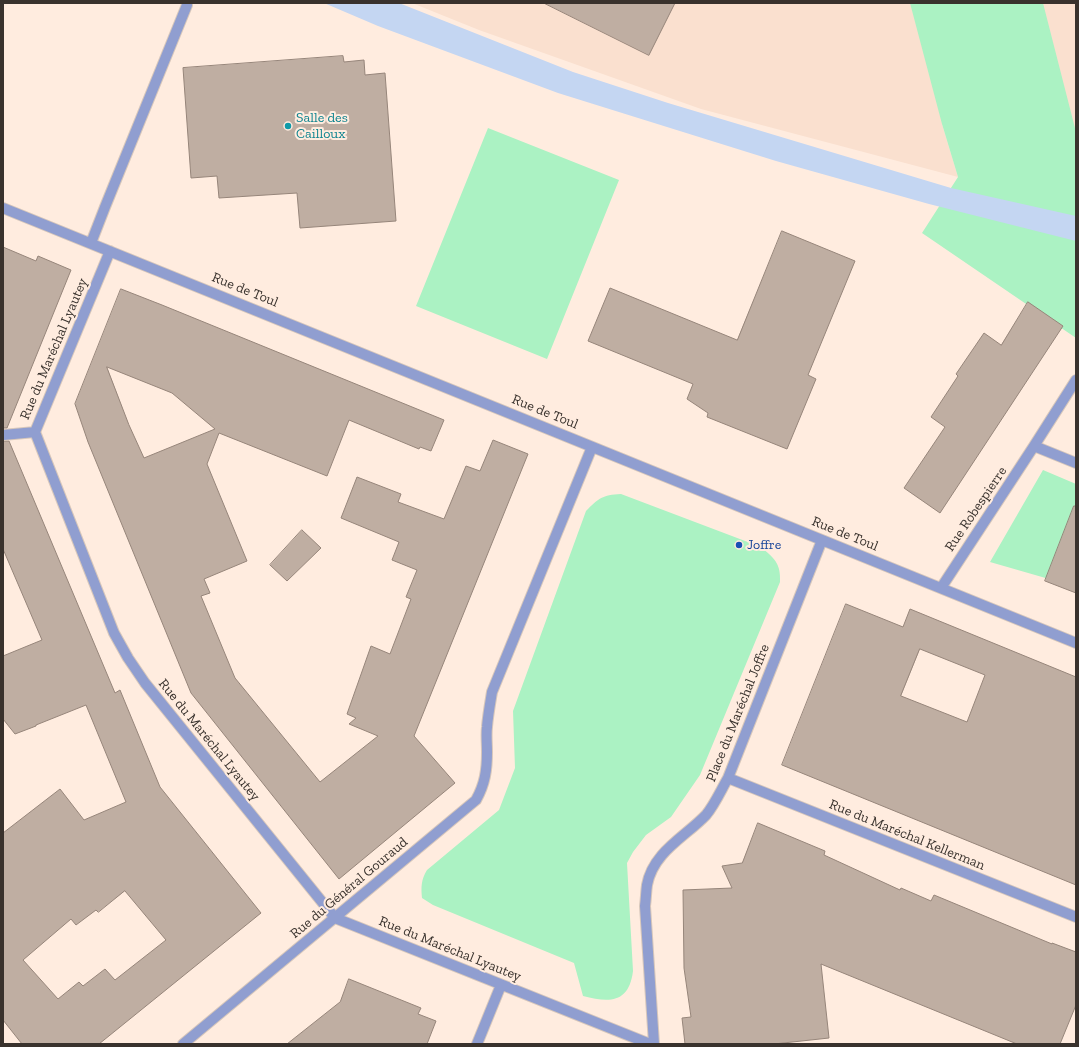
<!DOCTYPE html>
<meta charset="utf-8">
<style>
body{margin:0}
#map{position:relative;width:1079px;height:1047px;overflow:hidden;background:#ffecdf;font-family:"Zilla Slab",serif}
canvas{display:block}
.frame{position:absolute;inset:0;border:4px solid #39322d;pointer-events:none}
</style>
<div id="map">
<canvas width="1079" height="1047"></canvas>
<div class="frame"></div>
</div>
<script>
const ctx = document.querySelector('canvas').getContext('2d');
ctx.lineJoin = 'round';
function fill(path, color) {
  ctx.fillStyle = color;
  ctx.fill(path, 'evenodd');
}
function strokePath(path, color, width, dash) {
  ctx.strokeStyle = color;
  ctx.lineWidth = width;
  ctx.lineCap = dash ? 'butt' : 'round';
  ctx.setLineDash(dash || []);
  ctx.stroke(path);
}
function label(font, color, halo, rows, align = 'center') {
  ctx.font = font + ' "Zilla Slab",serif';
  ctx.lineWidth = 4;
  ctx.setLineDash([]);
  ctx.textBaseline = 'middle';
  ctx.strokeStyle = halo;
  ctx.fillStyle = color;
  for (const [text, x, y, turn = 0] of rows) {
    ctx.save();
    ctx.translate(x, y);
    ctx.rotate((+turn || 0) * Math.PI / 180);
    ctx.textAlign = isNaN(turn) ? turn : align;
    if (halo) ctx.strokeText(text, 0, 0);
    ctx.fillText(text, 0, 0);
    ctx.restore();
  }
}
fill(new Path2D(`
 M412,3h664v161l-134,-40 16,53 -257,-68 -222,-79z`), '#fae0cf');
fill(new Path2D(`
 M910,3h133l33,129v206l-154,-105 36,-56 -16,-53z
 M488,128l131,52 -72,179 -131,-53z
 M1043,470l33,14v20l-27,75 -59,-17z
 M621,494l140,53c13,11 20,16 19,35l-80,193 -29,42 -25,18 -13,17 -6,11 6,108c-4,32 -23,32 -50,25l-9,-33 -141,-58 -11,-7c-1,-11 -1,-18 5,-28l72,-60 16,-42 -2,-57 73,-200c13,-13 16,-16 35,-17z`), '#abf2c3');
fill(new Path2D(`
 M324,3h75l174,69 95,31 283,85 125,28v25l-147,-37 -153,-43 -218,-68 -180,-67z`), '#c4d6f2');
const building = new Path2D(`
 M544,3h131l-26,52z
 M343,56l1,6 20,-2 1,15 20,-2 11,148 -96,7 -3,-35 -78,5 -2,-22 -26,2 -8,-110z
 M782,231l73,30 -47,114 8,4 -29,70 -80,-32 1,-4 -21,-14 6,-15 -105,-43 22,-53 127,52z
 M3,247l33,14 2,-5 33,14 -64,158h-4z
 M121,289l41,16 282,115 -13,31 -11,-4 -1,2 -70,-29 -22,56 -108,-43 -12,31 40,97 -43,18 6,14 -9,3 34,82 85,104 58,-46 -29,-12 7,-6 -9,-4 24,-68 19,8 21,-55 -5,-2 11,-27 -25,-10 7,-18 -58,-24 16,-41 44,17 -3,8 46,17 22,-53 14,5 13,-31 35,14 -114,282 41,47 -116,96 -148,-186 -103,-251 -13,-38zM107,367l65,26 43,36 -71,29 -15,-33z
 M1028,302l35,24 -123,187 -36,-25 41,-61 -14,-10 27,-41 -2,-2 28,-41 17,12z
 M3,441h6l106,252 5,-3 40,97 101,126 -162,131h-77l-19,-24v-187l57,-44 24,31 42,-18 -40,-97 -50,20v1l-21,8 -12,-15v-63l39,-16 -39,-91zM125,891l41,49 -51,40 -10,-11 -22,17 -4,-4 -21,17 -35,-39 48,-41 5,6 20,-15 2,2z
 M1074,506h2v87l-31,-12z
 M302,530l19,18 -34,33 -17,-16z
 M846,604l57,23 7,-18 166,68v208l-294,-120zM920,649l65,26 -18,47 -66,-26z
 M758,823l67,28 -1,4 76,35 1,-2 30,13 3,-6 118,49v-1l24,9v53l-16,39h-43l-196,-80 8,74 -55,6h-89l-3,-26 9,-1 -7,-49 -1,-78 49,-2 -10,-22 20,-3z
 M349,979l72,29 -3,6 18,7 -9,23h-140l53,-42z`);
fill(building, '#bfaea2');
strokePath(building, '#96857a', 1);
const minor = new Path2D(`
 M3,208l1073,435
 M91,243l14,-36 82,-202
 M110,251l-75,181 79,201 14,25 17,25 190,235 315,126
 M3,435l32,-3
 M1034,446l42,17
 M941,588l93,-142 42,-66
 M728,778l348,139
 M183,1044l293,-244c9,-16 11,-30 11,-48 0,-9 -1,-17 0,-25 1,-12 3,-23 5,-35l100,-245
 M477,1044l24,-59
 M654,1044l-9,-138c1,-7 1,-14 2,-21 6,-33 38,-48 59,-70 9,-11 15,-25 22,-37l94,-238`);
strokePath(minor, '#d7c7bb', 12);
strokePath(minor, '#909ed0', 10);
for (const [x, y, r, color] of [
 [288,126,4,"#0f9aa8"],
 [739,545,4,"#1a4fb4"]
]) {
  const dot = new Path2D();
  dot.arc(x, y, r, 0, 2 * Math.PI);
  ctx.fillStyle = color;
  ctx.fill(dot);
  strokePath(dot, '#ffecdf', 1.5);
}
label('14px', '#0d838f', '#ffecdf', [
 ["Salle des",296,118],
 ["Cailloux",296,134]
], 'left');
label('14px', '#39322d', '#ffecdf', [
 ["Rue de Toul",245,290,22],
 ["Rue du Maréchal Lyautey",54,349,-67],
 ["Rue de Toul",545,412,22],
 ["Rue Robespierre",976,509,-56],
 ["Rue de Toul",845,534,22],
 ["Place du Maréchal Joffre",738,713,-68],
 ["Rue du Maréchal Lyautey",209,740,51],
 ["Rue du Maréchal Kellerman",907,835,22],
 ["Rue du Général Gouraud",349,888,-40],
 ["Rue du Maréchal Lyautey",450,949,22]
]);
label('14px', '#164399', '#ffecdf', [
 ["Joffre",747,545]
], 'left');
</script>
